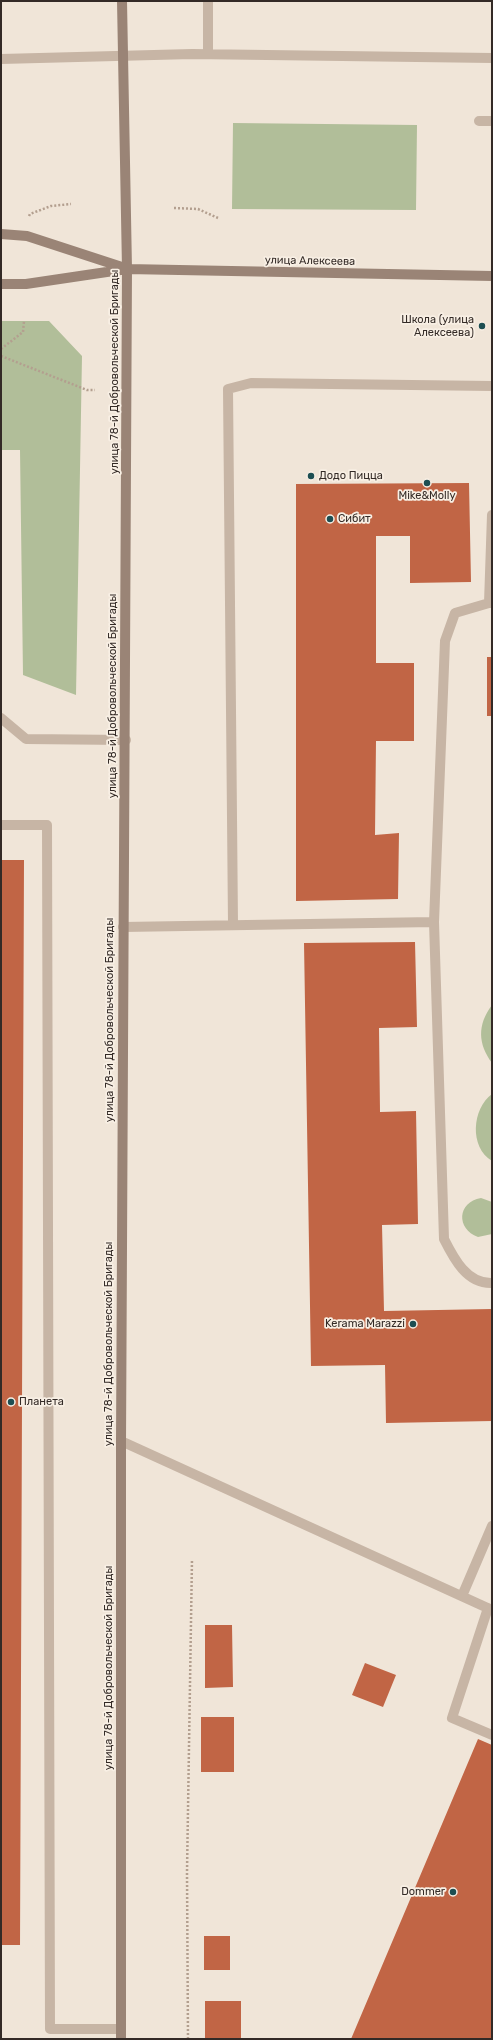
<!DOCTYPE html>
<meta charset="utf-8">
<style>
body{margin:0}
#map{position:relative;width:493px;height:2040px;overflow:hidden;background:#f0e5d8;font-family:Rubik,sans-serif}
canvas{display:block}
.frame{position:absolute;inset:0;border:2px solid #332a26;pointer-events:none}
</style>
<div id="map">
<canvas width="493" height="2040"></canvas>
<div class="frame"></div>
</div>
<script>
const ctx = document.querySelector('canvas').getContext('2d');
ctx.lineJoin = 'round';
function fill(path, color) {
  ctx.fillStyle = color;
  ctx.fill(path, 'evenodd');
}
function strokePath(path, color, width, dash) {
  ctx.strokeStyle = color;
  ctx.lineWidth = width;
  ctx.lineCap = dash ? 'butt' : 'round';
  ctx.setLineDash(dash || []);
  ctx.stroke(path);
}
function label(font, color, halo, rows, align = 'center') {
  ctx.font = font + ' Rubik,sans-serif';
  ctx.lineWidth = 3.5;
  ctx.setLineDash([]);
  ctx.textBaseline = 'middle';
  ctx.strokeStyle = halo;
  ctx.fillStyle = color;
  for (const [text, x, y, turn = 0] of rows) {
    ctx.save();
    ctx.translate(x, y);
    ctx.rotate((+turn || 0) * Math.PI / 180);
    ctx.textAlign = isNaN(turn) ? turn : align;
    if (halo) ctx.strokeText(text, 0, 0);
    ctx.fillText(text, 0, 0);
    ctx.restore();
  }
}
fill(new Path2D(`
 M233,123l184,2 -1,85 -184,-1z
 M1,321h48l33,35 -6,339 -53,-20 -3,-225h-19z
 M492,1005v58c-14,-19 -15,-38 0,-58z
 M492,1094v67c-23,-14 -20,-52 0,-67z
 M481,1198l11,4v32l-14,3c-22,-8 -21,-35 3,-39z`), '#b1be99');
fill(new Path2D(`
 M469,483l2,99 -61,1v-47h-34v127h38v78h-38l-1,94 24,-2 -1,66 -102,2v-417z
 M487,657h5v59h-5z
 M1,860h23l-4,1085h-19z
 M415,942l2,85 -38,1 1,84 36,-1 2,113 -36,1 2,86 108,-2v112l-106,2 -1,-58 -74,1 -7,-423z
 M205,1625h27l1,62 -28,1z
 M365,1663l31,12 -13,32 -31,-12z
 M201,1717h33v55h-33z
 M478,1739l14,6v294h-141z
 M204,1936h26v34h-26z
 M205,2001h36v38h-36z`), '#c16545');
strokePath(new Path2D(`
 M174,208l24,1 20,9
 M29,216l1,-2 21,-8 20,-2
 M1,349l22,-17 1,-11
 M1,356l86,34h8
 M188,2039l-1,-167 5,-313`), '#b39f8f', 2.5, [2, 2]);
strokePath(new Path2D(`
 M208,1v53
 M1,59l191,-5 300,4
 M479,121h13
 M492,515l-3,88h3
 M489,603l-34,10 -10,28 -11,281 10,317c10,20 23,45 48,44
 M1,718l25,21 100,1
 M1,825h46l3,1204h71
 M233,924l-5,-535 23,-6 241,3
 M123,927l311,-5
 M121,1441l371,169
 M462,1596l30,-70
 M488,1608l-36,110 40,17`), '#c7b5a5', 10);
strokePath(new Path2D(`
 M1,234l26,2 98,32
 M1,284h25l101,-15 365,7
 M121,2039v-598l6,-1172 -5,-268`), '#9a8476', 10);
for (const [x, y, r, color] of [
 [482,326,4,"#1d4e52"],
 [311,476,4,"#1d4e52"],
 [427,483,4,"#1d4e52"],
 [330,519,4,"#1d4e52"],
 [413,1324,4,"#1d4e52"],
 [11,1402,4,"#1d4e52"],
 [453,1892,4,"#1d4e52"]
]) {
  const dot = new Path2D();
  dot.arc(x, y, r, 0, 2 * Math.PI);
  ctx.fillStyle = color;
  ctx.fill(dot);
  strokePath(dot, '#f8efe4', 1.5);
}
label('11px', '#332a26', '#f8efe4', [
 ["улица Алексеева",310,261,1],
 ["улица 78-й Добровольческой Бригады",115,372,-90],
 ["улица 78-й Добровольческой Бригады",113,696,-90],
 ["улица 78-й Добровольческой Бригады",110,1020,-90],
 ["улица 78-й Добровольческой Бригады",109,1344,-90],
 ["улица 78-й Добровольческой Бригады",109,1668,-90]
]);
label('11px', '#332a26', '#f8efe4', [
 ["Школа (улица",474,320],
 ["Алексеева)",474,333],
 ["Додо Пицца",319,476,"left"],
 ["Mike&Molly",427,496,"center"],
 ["Сибит",338,519,"left"],
 ["Kerama Marazzi",405,1324],
 ["Планета",19,1402,"left"],
 ["Dommer",445,1892]
], 'right');
</script>
